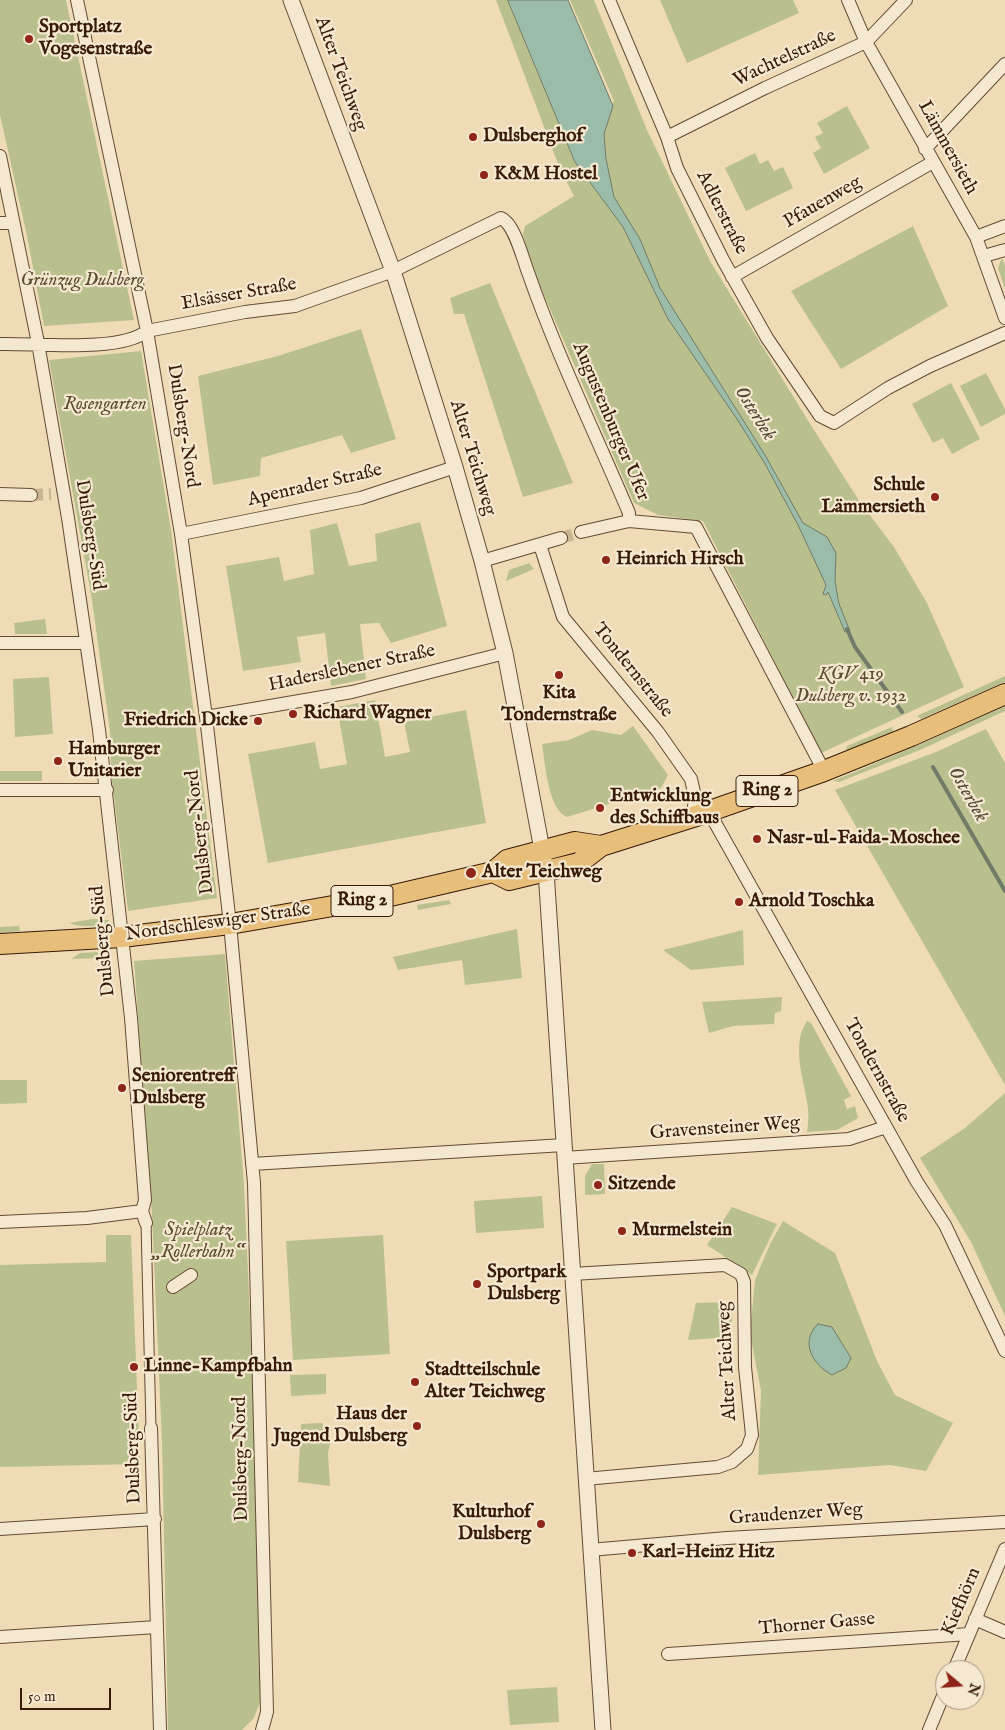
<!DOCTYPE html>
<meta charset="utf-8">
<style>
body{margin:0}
#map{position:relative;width:1005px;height:1730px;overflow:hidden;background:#efdcb6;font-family:"IM FELL English",serif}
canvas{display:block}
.north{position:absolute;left:935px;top:1660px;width:50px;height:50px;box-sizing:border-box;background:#f5e8d0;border:1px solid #a99680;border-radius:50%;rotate:108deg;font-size:14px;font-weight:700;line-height:20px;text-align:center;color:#371a07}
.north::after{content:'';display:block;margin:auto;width:18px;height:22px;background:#8f2418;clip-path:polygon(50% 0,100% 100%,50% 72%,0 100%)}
.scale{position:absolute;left:20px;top:1688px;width:91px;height:22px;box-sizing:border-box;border:2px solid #371a07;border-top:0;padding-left:6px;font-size:15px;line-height:18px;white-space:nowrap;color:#371a07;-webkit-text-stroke:4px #f5e8d0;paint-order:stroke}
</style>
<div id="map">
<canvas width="1005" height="1730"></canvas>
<div class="north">N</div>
<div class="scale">50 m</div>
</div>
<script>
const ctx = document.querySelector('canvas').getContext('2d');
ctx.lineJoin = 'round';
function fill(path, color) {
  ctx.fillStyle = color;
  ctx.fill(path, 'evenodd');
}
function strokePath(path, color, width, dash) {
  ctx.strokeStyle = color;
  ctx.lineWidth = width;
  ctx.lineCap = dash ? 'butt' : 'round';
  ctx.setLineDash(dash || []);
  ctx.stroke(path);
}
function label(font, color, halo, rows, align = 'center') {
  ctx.font = font + ' "IM FELL English",serif';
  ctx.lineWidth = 4.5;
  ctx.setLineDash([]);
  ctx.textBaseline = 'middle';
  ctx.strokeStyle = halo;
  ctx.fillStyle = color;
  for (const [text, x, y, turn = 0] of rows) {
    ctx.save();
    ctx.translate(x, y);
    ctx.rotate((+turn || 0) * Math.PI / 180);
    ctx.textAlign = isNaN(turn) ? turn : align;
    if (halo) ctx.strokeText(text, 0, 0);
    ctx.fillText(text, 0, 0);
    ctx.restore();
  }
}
fill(new Path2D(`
 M0,0h66l68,320 -90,6 -17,-90 -27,-121z
 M496,0h12l67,162 39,-61 -44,-101h24l53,130 63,131 102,166 48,75 34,45 33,56 37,84 -143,66 -118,-232 -45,-6 -24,-12 -104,-240 -7,-29 2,-8 49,-30 -14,-27z
 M660,0h133l6,13 -112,50z
 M847,106l23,42 -46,26 -11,-21 8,-5 -6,-11 8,-4 -6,-10z
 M755,153l5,11 8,-4 6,11 9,-4 10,21 -47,23 -21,-43z
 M913,226l35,80 -107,63 -50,-78z
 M1002,258l3,8v23l-7,-21z
 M490,283l83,200 -50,14 -59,-183h-10l-4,-16z
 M361,329l35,110 -45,14 -9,-18 -81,23 -1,18 -47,9 -15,-109 80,-20z
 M141,351l30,179 46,368 -89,13 -17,-138 -1,-42 -18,-131 -43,-240z
 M986,373l19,36v5l-24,13 -21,-41z
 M951,383l29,56 -28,15 -9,-16 -10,5 -21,-39z
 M420,522l27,104 -56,17 -12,-20 -19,1 6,55 -35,7 -6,-53 -28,4 4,25 -58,9 -17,-105 53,-9 5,24 30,-7 -4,-44 27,-7 12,43 28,-5 -2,-27z
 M529,563l5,6 -28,12 3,-11z
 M45,619l2,15h-32l-1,-11z
 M1005,676v6l-84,37 -4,-3z
 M49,677l4,57 -38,3 -2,-58z
 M375,700l10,57 25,-5 -6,-30 62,-12 20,113 -218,40 -20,-109 67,-12 5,27 27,-5 -10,-57z
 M1005,706v5l-85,39 -81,32 -6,-1 86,-36z
 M633,726l35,49 -7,13 -94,29c-19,-7 -22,-55 -25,-73l27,-4 23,-10 29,5z
 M892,727l1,4 -47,20 1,-5z
 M986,729l19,34v322l-170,-295 101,-38z
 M0,771h42v10h-42z
 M449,900l2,4 -33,6 -1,-5z
 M93,919l16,1 -2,4c-13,2 -26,4 -38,-1z
 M19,926l1,5 -20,2v-6z
 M517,929l5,49 -57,7 -3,-25 -64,10 -5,-13z
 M743,930l1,35 -53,5 -28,-20z
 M97,952l4,6 -30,1 9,-6z
 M225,954l19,231 9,198 8,316 -7,19 -12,12h-74l-6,-288 -10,-227 -18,-254z
 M782,997l-1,14 -6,2 -1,11 -41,2 -24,7 -7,-31z
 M807,1021l4,2 40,73 -7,4 3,9 8,-3 3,12 -21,12 -30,2c1,-7 2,-16 1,-23 -3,-27 -18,-64 -1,-88z
 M27,1080v23l-27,1v-24z
 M1005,1093v223l-34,-74 -51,-84 45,-30z
 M592,1164h12l1,30 -20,1v-19z
 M542,1196l2,32 -68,5 -2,-32z
 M732,1207l45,17 -25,51 -45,-30z
 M783,1221l52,32 42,108 18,34 58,28 -27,48 -36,-6 -132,10 3,-84 -11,-57 5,-54 15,-36z
 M106,1235h25l9,229 -140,3v-202l106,-3z
 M383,1235l7,119 -97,6 -7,-119z
 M733,1302l-2,35 -43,3 8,-37z
 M326,1374v20l-35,2 -1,-21z
 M322,1423l9,17 -3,13 2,33 -32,-4 3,-58z
 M557,1687l2,35 -49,3 -3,-35z`), '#b9c08e');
const water = new Path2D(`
 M508,0h60l45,106 -9,28 2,25 8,38 26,42 20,49 105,167 38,68 24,14 9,16 -1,28 4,23 11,27 -5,1 -17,-40 -2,3 -3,-1 3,-9 -28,-60 -34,-63 -27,-43 -69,-100 -45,-92 -48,-65z
 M818,1324l14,3 19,31 -5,10 -14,7c-19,-10 -33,-33 -14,-51z`);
fill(water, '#9abca9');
strokePath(water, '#727b68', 1);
strokePath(new Path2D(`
 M847,629l8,18 47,65
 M933,767l72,124`), '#727b68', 4);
strokePath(new Path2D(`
 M31,495l20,-1
 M561,538l20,-6`), '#cab593', 12, [12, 6]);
const pedestrian = new Path2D(`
 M146,1223l5,205`);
const minor = new Path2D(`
 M77,0l70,331 34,203 25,183 24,207 24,259 13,529 -5,18
 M609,0l58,137 10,31 46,92 44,78 53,78 14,7 54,-35 42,-22 75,-33
 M848,0l18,42 110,195 29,81
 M667,137l98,-49 101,-46 40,-42
 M925,149l80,-85
 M0,156l38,187 30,175 31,212 32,288 14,182 -3,11 4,12
 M0,223h13
 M976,237l29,-11
 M984,256l21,-6
 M732,277l201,-115
 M0,344c36,-1 119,9 147,-13l98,-19 50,-6 98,-35 108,-53c14,6 22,42 28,57 28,80 67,160 100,238v8
 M0,494l31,1
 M581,532l48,-11 67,6 128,244
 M181,534l180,-36 94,-31
 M540,545l23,72 95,115 33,47 4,18 -2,20
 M482,561l79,-23
 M0,643h86
 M206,717l146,-25 153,-39
 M0,790h107
 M709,812l208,370 28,43 60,126
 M564,1158l285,-19 37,-12
 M252,1164l312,-19
 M0,1222l87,-4 55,-7
 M572,1274l153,-9 16,9 3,8 1,85 7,68 -5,14 -15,13 -14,5 -133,12
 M173,1287l18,-12
 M151,1428l9,302
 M0,1529l155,-10
 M590,1550l137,-12 278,-16
 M975,1619l30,13
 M0,1637l157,-10
 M668,1654l301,-20
 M954,1670l51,-121
 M929,1730l16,-39`);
const tertiary = new Path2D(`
 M291,0l102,271 62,196 27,94 23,92 41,218 57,859`);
const primary = new Path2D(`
 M493,872l16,8 70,-17 22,-17 92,-29 131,-46 87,-35 94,-42
 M0,944l122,-7 108,-13 160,-28 103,-24 14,-12 68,-18 26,4`);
strokePath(pedestrian, '#654a33', 11);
strokePath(minor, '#654a33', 14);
strokePath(tertiary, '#654a33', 17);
strokePath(primary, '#371a07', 22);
strokePath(pedestrian, '#f5e8d0', 9);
strokePath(minor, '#f5e8d0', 12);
strokePath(tertiary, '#f5e8d0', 15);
strokePath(primary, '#e8be7b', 20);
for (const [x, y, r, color] of [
 [29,39,5,"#8f2418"],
 [473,137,5,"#8f2418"],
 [484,175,5,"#8f2418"],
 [935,497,5,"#8f2418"],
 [606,560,5,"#8f2418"],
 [559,675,5,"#8f2418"],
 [293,714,5,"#8f2418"],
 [258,721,5,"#8f2418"],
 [58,761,5,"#8f2418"],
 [600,808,5,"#8f2418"],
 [757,839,5,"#8f2418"],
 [471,873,6,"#8f2418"],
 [739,902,5,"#8f2418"],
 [122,1088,5,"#8f2418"],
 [598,1185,5,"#8f2418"],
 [622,1231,5,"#8f2418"],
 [477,1284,5,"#8f2418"],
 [134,1367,5,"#8f2418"],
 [415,1382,5,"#8f2418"],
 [417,1426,5,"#8f2418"],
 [541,1524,5,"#8f2418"],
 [632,1553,5,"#8f2418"]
]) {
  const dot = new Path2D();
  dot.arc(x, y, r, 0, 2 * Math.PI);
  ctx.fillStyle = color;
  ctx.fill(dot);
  strokePath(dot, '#f5e8d0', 2);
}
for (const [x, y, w] of [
 [767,791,62],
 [362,901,62]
]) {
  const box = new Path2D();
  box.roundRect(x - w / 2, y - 15.5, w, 31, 4);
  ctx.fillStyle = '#f5e8d0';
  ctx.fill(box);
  strokePath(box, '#371a07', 1);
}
label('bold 18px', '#371a07', null, [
 ["Ring 2",767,791],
 ["Ring 2",362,901]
]);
label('bold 19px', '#371a07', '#f5e8d0', [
 ["Sportplatz",39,28],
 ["Vogesenstraße",39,50],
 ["Dulsberghof",483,137],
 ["K&M Hostel",494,175],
 ["Schule",925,486,"right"],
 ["Lämmersieth",925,508,"right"],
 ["Heinrich Hirsch",616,560],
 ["Kita",559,694,"center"],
 ["Tondernstraße",559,716,"center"],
 ["Richard Wagner",303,714],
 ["Friedrich Dicke",248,721,"right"],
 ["Hamburger",68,750],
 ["Unitarier",68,772],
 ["Entwicklung",610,797],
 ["des Schiffbaus",610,819],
 ["Nasr-ul-Faida-Moschee",767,839],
 ["Alter Teichweg",482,873],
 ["Arnold Toschka",749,902],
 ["Seniorentreff",132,1077],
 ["Dulsberg",132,1099],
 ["Sitzende",608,1185],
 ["Murmelstein",632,1231],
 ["Sportpark",487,1273],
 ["Dulsberg",487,1295],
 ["Linne-Kampfbahn",144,1367],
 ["Stadtteilschule",425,1371],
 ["Alter Teichweg",425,1393],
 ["Haus der",407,1415,"right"],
 ["Jugend Dulsberg",407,1437,"right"],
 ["Kulturhof",531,1513,"right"],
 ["Dulsberg",531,1535,"right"],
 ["Karl-Heinz Hitz",642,1553]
], 'left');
label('19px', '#371a07', '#f5e8d0', [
 ["Wachtelstraße",785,59,-25],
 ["Alter Teichweg",340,74,70],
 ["Lämmersieth",947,148,61],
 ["Pfauenweg",823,203,-30],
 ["Adlerstraße",721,213,63],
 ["Elsässer Straße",239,295,-10],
 ["Augustenburger Ufer",610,422,67],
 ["Dulsberg-Nord",182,426,81],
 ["Alter Teichweg",472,458,73],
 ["Apenrader Straße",315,486,-13],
 ["Dulsberg-Süd",89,535,81],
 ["Haderslebener Straße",352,669,-12],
 ["Tondernstraße",632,671,51],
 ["Dulsberg-Nord",201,832,-97],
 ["Nordschleswiger Straße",218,923,-8],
 ["Dulsberg-Süd",104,941,-96],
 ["Tondernstraße",876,1071,61],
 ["Gravensteiner Weg",725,1129,-4],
 ["Alter Teichweg",728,1361,-93],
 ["Dulsberg-Süd",134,1448,-92],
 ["Dulsberg-Nord",242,1459,-91],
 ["Graudenzer Weg",796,1515,-4],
 ["Kiefhörn",962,1602,-67],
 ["Thorner Gasse",817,1625,-5]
]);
label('italic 19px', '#5e4c30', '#f5e8d0', [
 ["Grünzug Dulsberg",82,281],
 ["Rosengarten",105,405],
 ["KGV 419",851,675],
 ["Dulsberg v. 1932",851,697],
 ["Spielplatz",198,1231],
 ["„Rollerbahn“",198,1253]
]);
label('italic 20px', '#554b38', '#f5e8d0', [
 ["Osterbek",754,414,58],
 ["Osterbek",967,795,60]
]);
</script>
